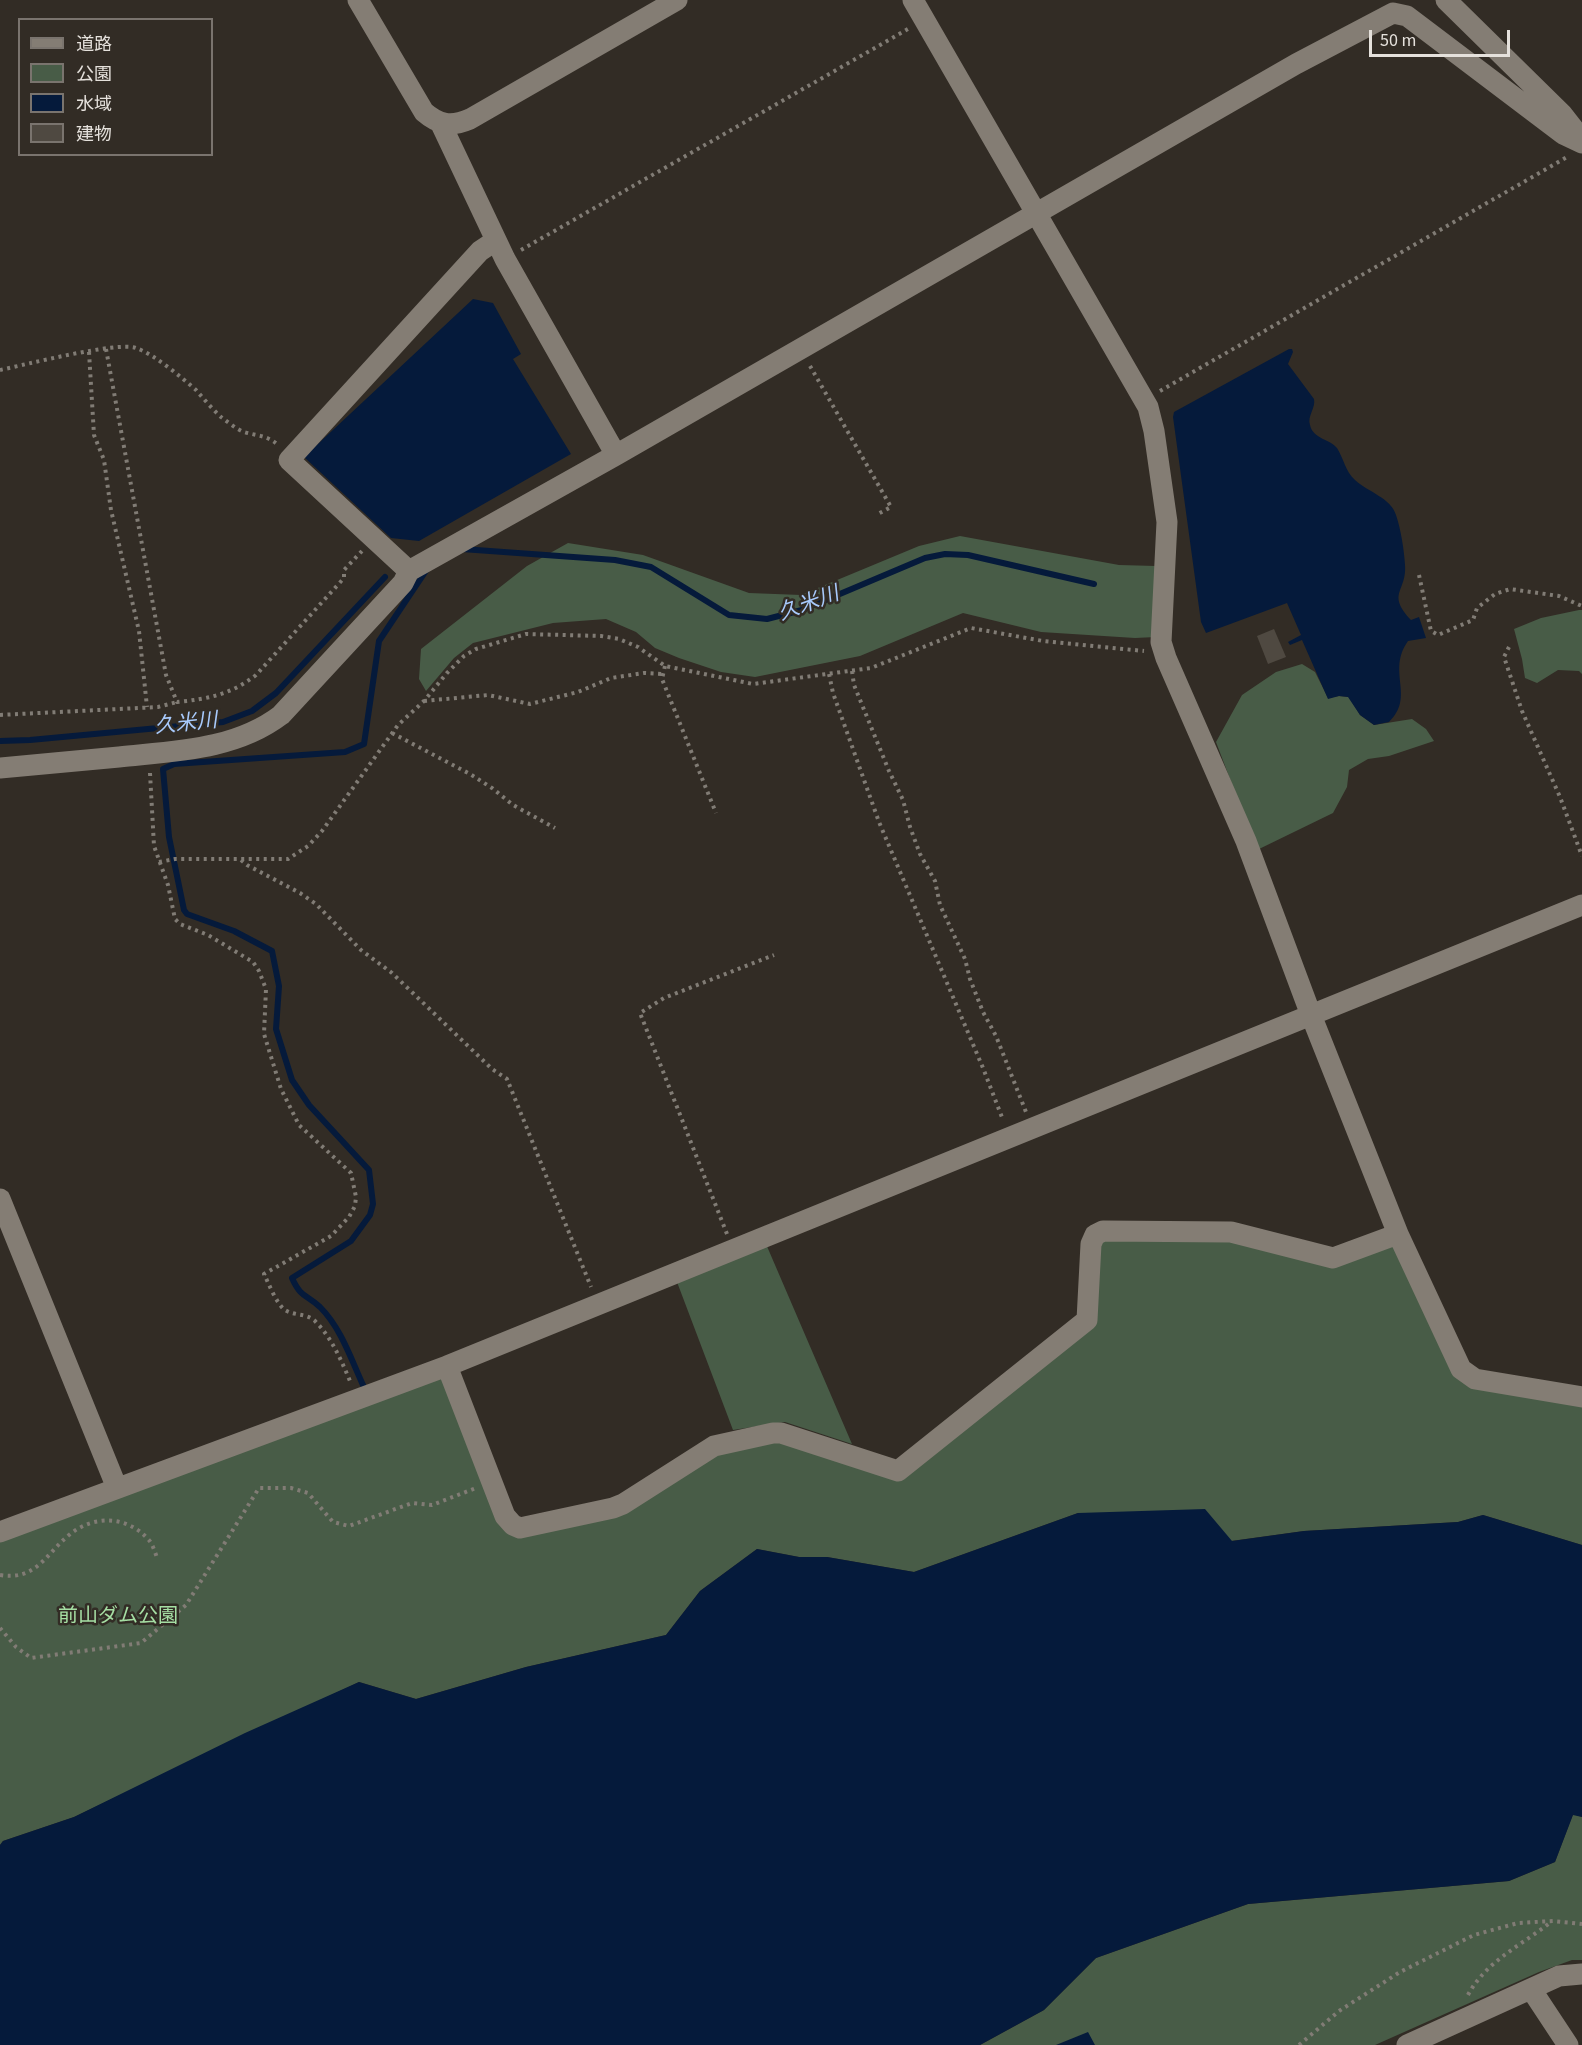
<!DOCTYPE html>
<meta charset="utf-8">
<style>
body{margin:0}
#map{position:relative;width:1582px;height:2045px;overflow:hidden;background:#322c25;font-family:"Source Sans 3","Noto Sans JP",sans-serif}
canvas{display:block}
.legend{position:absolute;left:18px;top:18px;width:195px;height:138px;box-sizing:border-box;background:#322c25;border:2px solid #7a746e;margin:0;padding:8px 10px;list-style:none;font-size:18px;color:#e5e1dc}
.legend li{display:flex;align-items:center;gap:12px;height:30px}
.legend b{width:30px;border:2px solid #7a746e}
.scale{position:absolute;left:1369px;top:30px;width:141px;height:27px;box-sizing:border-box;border:3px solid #e5e1dc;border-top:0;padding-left:8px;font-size:18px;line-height:21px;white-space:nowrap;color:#e5e1dc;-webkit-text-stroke:4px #322c25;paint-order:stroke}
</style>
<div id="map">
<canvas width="1582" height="2045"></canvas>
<ul class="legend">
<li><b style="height:8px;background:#847d74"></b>道路</li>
<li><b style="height:16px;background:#485c47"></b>公園</li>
<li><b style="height:16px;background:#051a3b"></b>水域</li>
<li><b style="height:16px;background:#4f4941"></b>建物</li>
</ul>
<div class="scale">50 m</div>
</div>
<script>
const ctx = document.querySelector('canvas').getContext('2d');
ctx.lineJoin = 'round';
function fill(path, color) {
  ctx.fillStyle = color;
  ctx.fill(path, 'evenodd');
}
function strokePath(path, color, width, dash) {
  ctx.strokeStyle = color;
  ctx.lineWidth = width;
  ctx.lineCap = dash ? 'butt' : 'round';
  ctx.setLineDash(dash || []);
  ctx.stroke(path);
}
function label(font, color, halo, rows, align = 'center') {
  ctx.font = font + ' "Source Sans 3","Noto Sans JP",sans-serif';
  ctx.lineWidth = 5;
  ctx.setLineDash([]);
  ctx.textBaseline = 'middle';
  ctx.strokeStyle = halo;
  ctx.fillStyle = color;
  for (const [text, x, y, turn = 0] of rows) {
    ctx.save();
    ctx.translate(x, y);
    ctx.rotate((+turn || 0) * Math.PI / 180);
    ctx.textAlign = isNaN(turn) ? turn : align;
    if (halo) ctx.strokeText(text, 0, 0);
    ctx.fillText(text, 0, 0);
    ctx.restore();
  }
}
fill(new Path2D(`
 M960,536l159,29 37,1v71l-21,1 -94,-6 -78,-19 -103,43 -105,21 -34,-5 -42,-14 -24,-10 -19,-16 -30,-13 -53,4 -80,20 -19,15 -28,33 -7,-12 2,-30 106,-83 41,-23 75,12 106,38 52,2 118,-49z
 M1579,610h3v64l-3,-3 -21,-1 -21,13 -12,-5 -3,-19 -8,-30 27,-11z
 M1302,664l13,8 13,26 11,-2 10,1 11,18 14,10 38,-6 14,10 8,12 -45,15 -21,3 -19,11 -2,17 -14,26 -76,37 -41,-108 26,-47 34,-23z
 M1099,1239l136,2 86,22 71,-19 58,122 132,38v141l-99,-30 -25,7 -154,9 -73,10 -153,-28 -164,59 -87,-15h-28l-42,-8 -57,42 -34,44 -140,32 -110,32 -57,-17 -285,135 -71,24 -3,4v-303l439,-165 6,3 56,139 112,-5 104,-63 56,-13 127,41 187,-151z
 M766,1244l86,200 -67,-22 -52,8 -56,-148z
 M1573,1814l9,3v143h-10l-33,12 -164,73h-395l64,-35 52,-52 152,-54 261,-23 46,-19z`), '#485c47');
fill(new Path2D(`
 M473,299l20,4 28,51 -8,5 58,95 -152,87 -28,-3 -87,-81z
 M1289,349h3l1,3 -5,12 26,35c2,9 -7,17 -4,26 3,14 20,14 27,23 7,11 8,23 18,32 13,12 36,18 41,35 5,15 8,35 9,50 2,27 -19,28 6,55l8,-3 7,21 -18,3c-22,31 8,55 -19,81l-15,3 -14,-10 -12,-18 -9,-1 -11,3 -26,-59 -12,5 -2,-3 13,-7 -14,-32 -81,30 -5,-11 -28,-205 1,-5z
 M1205,1509l27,32 72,-10 154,-9 25,-7 99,30v272l-9,-2 -18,47 -46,19 -261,23 -152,54 -52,52 -64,35h-980v-200l3,-4 71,-24 171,-84 114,-51 57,17 110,-32 140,-32 34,-44 57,-42 42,8h28l87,15 164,-59z
 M1088,2032l7,13h-39z`), '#051a3b');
strokePath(new Path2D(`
 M462,549l153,11 36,7 78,48 38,4 35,-9 123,-52 20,-4 23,1 126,29
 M0,741l30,-1 193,-18 29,-11 24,-18 109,-116
 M363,1385c-12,-26 -22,-57 -43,-78 -14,-13 -19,-9 -28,-29l59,-37 19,-26 3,-11 -4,-34 -60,-65 -17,-25 -16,-51 3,-43 -7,-35 -38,-20 -47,-17 -3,-4 -15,-73 -6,-68 11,-5 171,-12 19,-8 15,-103 48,-72`), '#051a3b', 6);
fill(new Path2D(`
 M1274,629l12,28 -18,7 -11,-28z`), '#4f4941');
strokePath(new Path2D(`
 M521,250l387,-221
 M106,349l60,326 11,27c31,-3 55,-8 79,-27l88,-97v-8l18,-19
 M89,352l5,83 10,25 7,50 28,121 8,76
 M810,366l81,141 -15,8
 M0,370c24,-5 118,-29 136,-22 18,6 45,29 60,42 8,9 16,19 25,27 7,5 15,12 23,15 13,4 23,3 34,13
 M1160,391l407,-234
 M1419,575l12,56 7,4 35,-15 4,-12 18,-14 15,-5 49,7 23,10
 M1509,647l-5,10 18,54 38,86 22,59
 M665,666l-3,13 54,134
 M852,671l2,14 35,86 14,29 7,27 10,27 15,27 5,24 25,54 5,20 13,33 13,24 30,76
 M829,674l4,19 46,129 104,246 20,52
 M424,701l64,-6 42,9 48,-12 33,-14 33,-5 19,1
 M0,715l158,-8 19,-5
 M392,733l78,41 22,14 21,17 42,23
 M150,773l4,73 14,39 7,34 5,5 28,11 45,27 6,9 7,18 -2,45 17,55 18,36 52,48 5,24 -1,9 -6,11 -18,19 -67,38c4,8 13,31 21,36 10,6 21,3 30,11 17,17 26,39 35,60
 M241,860l6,5 53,28 16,11 45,46 31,23 100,96 15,10 84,208
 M159,862l16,-3h113l20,-13 14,-15 76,-106 26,-24 23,-28 17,-17 12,-7 50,-15 75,2 18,3 19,8 27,19 88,18 118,-16 100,-40 72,13 101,10
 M727,1234l-87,-221 24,-15 110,-43
 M0,1575c36,6 46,-21 69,-40 24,-20 57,-20 79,4 5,5 7,14 10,21
 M0,1628l16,19 15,11 110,-15 45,-38 73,-117h32l17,5 25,29 16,4 63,-23 20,2 44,-17
 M1468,1995c18,-34 54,-50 83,-73
 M1299,2045l40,-34 61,-39 74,-37 44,-12 35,-2 29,3`), '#817c75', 4, [3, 4.5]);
strokePath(new Path2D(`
 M358,0l66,112c15,13 27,15 46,7l207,-119
 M913,0l235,407 6,24 13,91 -6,120 5,16 80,183 65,174 87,219
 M1446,0l116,114 18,23
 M441,124l64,135 111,196
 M409,571l-120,-111 191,-209 15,-10
 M0,768c40,-4 79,-7 119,-11 56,-6 116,-7 162,-42l122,-132 6,-12 207,-116 680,-391 97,-51 14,3 156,118 19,9
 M0,1199l117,289
 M447,1366l58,150 8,9 7,3 93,-20 10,-4 91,-58 59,-13h8l117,38 189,-151 4,-76 4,-9 8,-4 128,1 102,26 65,-24 63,135 14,10 107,18
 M0,1532l447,-166 1135,-461
 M1531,1989l37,56
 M1407,2045l152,-69 23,-2`), '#847d74', 21);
label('20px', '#a5dea3', '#322c25', [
 ["前山ダム公園",118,1618]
]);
label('italic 21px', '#a8cafc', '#322c25', [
 ["久米川",809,605,-20],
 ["久米川",186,725,-6]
]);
</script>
